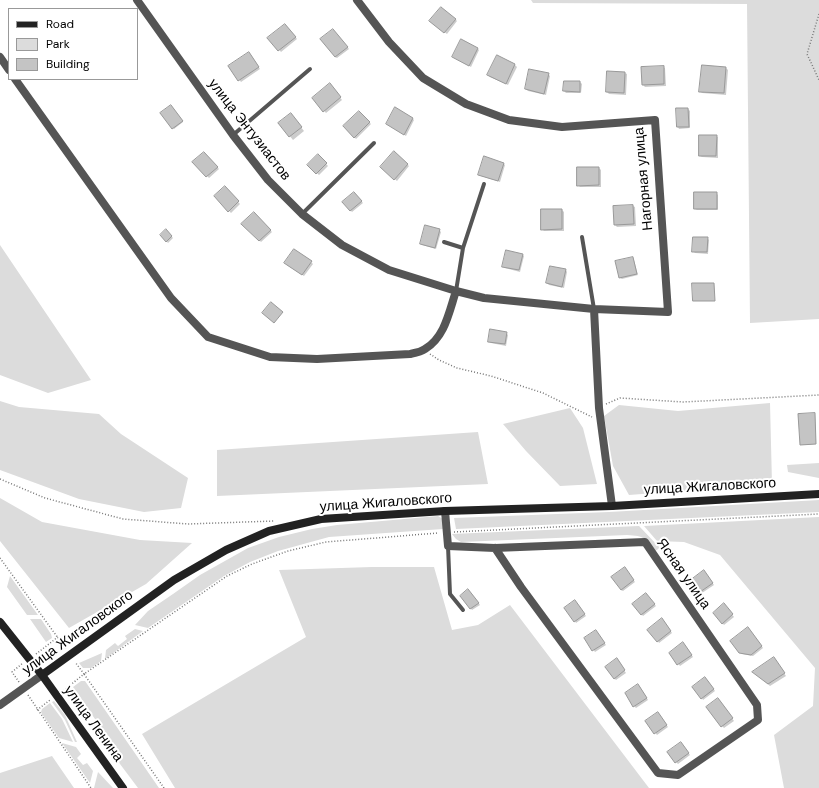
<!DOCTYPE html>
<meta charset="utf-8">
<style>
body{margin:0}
#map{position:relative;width:819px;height:788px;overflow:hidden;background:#fff;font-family:"DM Sans",sans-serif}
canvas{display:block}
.legend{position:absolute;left:8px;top:8px;width:130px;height:72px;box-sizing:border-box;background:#fff;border:1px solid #999;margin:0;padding:5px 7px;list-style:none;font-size:12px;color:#000}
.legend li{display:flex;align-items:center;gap:8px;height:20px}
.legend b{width:20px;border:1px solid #999}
</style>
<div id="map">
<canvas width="819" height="788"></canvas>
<ul class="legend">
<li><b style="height:5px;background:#222"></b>Road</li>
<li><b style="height:11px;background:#dcdcdc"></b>Park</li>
<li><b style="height:11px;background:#c4c4c4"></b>Building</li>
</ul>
</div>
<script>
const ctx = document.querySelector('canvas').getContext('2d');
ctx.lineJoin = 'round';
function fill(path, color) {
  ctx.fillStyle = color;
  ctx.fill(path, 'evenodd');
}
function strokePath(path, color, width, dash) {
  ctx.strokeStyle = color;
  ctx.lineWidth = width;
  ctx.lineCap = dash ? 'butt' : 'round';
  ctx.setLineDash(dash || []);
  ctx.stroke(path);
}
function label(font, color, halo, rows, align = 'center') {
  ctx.font = font + ' "DM Sans",sans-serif';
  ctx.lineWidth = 4;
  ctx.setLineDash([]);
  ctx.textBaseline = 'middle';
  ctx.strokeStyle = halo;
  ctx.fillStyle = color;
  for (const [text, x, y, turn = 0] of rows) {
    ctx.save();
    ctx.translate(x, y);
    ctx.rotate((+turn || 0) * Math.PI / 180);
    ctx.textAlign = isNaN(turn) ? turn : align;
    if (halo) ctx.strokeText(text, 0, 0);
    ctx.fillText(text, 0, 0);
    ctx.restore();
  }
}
fill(new Path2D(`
 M531,0h288v319l-69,4 -3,-319 -214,-1z
 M0,245l91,135 -43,13 -48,-18z
 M0,401l19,6 80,7 22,20 67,44 -7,30 -37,4 -65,-13 -79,-29z
 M770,403l2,81 -143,11 -16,-29 -9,-50 15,-11 59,6z
 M570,408l13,20 14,56 -37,2 -34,-35 -23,-27z
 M478,432l10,52 -271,12v-46z
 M819,463v15l-31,-6 -1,-7z
 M0,498l42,24 98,18 52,3 -46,41 -77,44 -69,-87z
 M819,500v12l-363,17 -2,-11 155,-6z
 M438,516l5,3v10l-114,8 -51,14 -28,11 -26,14 -76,52 -13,-3 13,-14 25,-17 27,-19 48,-27 31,-11 33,-8 25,-4z
 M819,517v271h-35l-10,-53 39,-29 2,-38 -95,-113 -36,-13 -27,-1 -13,-15z
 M639,526l21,22 -5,3c-10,-13 -10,-15 -28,-16l-166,7 -5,-3 -4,-5z
 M372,567h62l18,63 26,-5 32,-20 139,183h-474l-33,-54 164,-97 -27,-67z
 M10,576l28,39h-11l-20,-28z
 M30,619h11l10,15 1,4 -6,4z
 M135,629l8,2 -38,28 1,-9 9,-7 3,3 9,-7 -2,-3z
 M102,653l-1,8 -10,7h-8l-4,-5z
 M81,681h4l74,107h-21l-18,-24 -12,-26 -35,-51z
 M54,701l11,14 12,27h-2l-10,-22 -13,-18z
 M50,703l12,16 11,23 -14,-4 -17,-24 -1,-2 1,-3z
 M62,743l14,4 5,7 -4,4 6,7 4,-2 6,8 -3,12z
 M52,756l22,32h-74v-15z
 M98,772l15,16h-19z`), '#dcdcdc');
fill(new Path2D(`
 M455,19l2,2 -10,13 -15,-11z
 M287,27l10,12 -16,13 -12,-14z
 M335,32l14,17 -12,9 -2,-1z
 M478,49l1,1 -8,17 -16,-9 -2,-1z
 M250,55l10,14 -19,13 -12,-15z
 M497,56l18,9 2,2 -9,18 -18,-8 -2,-2z
 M702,66l24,2 2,2 -2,25 -24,-2 -2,-2z
 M642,67h21l2,1 1,18 -21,1 -2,-2z
 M625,73l2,1 -1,21 -17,-1 -2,-2z
 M548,74l2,2 -4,19 -18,-4 -2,-2z
 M565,82h15l2,2 -1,9h-15l-2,-2z
 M331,86l11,14 -16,13 -13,-15z
 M170,106l13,16 -9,7 -13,-16z
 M688,109l2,2v17l-11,1 -1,-2z
 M359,112l12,12 -15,15 -12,-13z
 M293,117l11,14 -11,9 -14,-17z
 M412,118l2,2 -8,16 -17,-11z
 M716,136l2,1v21l-16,-1 -2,-1z
 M204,153l15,16 -10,9 -15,-16z
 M394,153l15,13 -12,15 -16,-14z
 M318,155l10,11 -9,9 -11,-10z
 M504,164l1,1 -5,17 -19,-6 -2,-2z
 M599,168l2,2v17h-21l-2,-2z
 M225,187l15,17 -9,9 -16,-17z
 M354,193l9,10 -11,9 -9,-10z
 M716,193l2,2v15h-21l-2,-1z
 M633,206l2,1 1,19 -19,1 -2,-2z
 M562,210l2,2v19h-20l-2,-2z
 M254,213l18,19 -11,10 -18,-18z
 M166,230l7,8 -5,5 -7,-8z
 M439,230l2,2 -5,17 -14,-4 -1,-1z
 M707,238l2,2 -1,14 -13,-1 -2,-2z
 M522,254l2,2 -4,16 -15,-4 -2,-2z
 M633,258l1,2 4,15 -16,4 -2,-1z
 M311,262l2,2 -9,12 -17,-11z
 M566,270l1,2 -3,16 -15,-3 -2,-2z
 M506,333l2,2 -2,11 -15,-3 -2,-2z
 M815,414l1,30 -14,1h-1z
 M626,570l9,12 -12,9 -2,-1z
 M705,573l9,12 -12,8 -1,-2z
 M470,592l10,13 -8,5 -11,-14z
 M647,596l9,10 -13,10 -10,-12z
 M576,603l10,13 -10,7 -1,-2z
 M724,604l10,13 -10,8 -10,-12z
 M664,621l8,12 -13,10 -1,-2z
 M750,630l13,18 -10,8 -11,-2 -2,-2z
 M597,633l9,12 -11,7 -10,-13z
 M685,645l8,12 -13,9 -10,-13z
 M775,660l11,16 -16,10 -15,-13z
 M618,661l8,12 -10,7 -2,-2z
 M707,680l8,11 -12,9 -1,-2z
 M640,687l8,13 -12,8 -2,-2z
 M720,701l14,20 -10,7 -2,-2z
 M659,715l9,12 -11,8 -11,-14z
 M682,745l8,10 -12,9 -2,-2z`), '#0003');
const building = new Path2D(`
 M441,7l15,12 -12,14 -15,-12z
 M285,24l11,13 -18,14 -11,-13z
 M333,29l15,18 -13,10 -15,-18z
 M461,39l17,9 -9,18 -17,-9z
 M249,52l10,15 -21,14 -10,-15z
 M497,55l18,9 -9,20 -19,-9z
 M702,65l24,2 -2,26 -25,-1z
 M664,66v18l-22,1 -1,-18z
 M529,69l20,4 -5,21 -19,-5z
 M607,71l18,1 -1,21 -18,-1z
 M564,81h16v11l-17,-1z
 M330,83l11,14 -18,15 -11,-14z
 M171,105l12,16 -11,8 -12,-16z
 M395,107l18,11 -9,17 -18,-11z
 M676,108h12l1,19h-12z
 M359,111l11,11 -16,16 -11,-12z
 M291,113l11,14 -13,10 -11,-14z
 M699,135h18l-1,21h-17z
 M394,151l14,13 -14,16 -14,-13z
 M204,152l14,15 -12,10 -14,-15z
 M318,154l9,9 -11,11 -9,-9z
 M484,156l20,7 -6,18 -20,-6z
 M577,167h22v18l-22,1z
 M225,186l14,15 -11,11 -14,-16z
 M354,192l8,9 -12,10 -8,-9z
 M694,192h23v17h-23z
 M633,205l1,19 -20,1 -1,-19z
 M541,209h21v20l-21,1z
 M254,212l17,18 -12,11 -18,-17z
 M425,225l15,4 -5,19 -15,-4z
 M166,229l6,7 -6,6 -6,-7z
 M693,237h15l-1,15h-15z
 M294,249l18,12 -10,14 -18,-12z
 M506,250l17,4 -4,16 -17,-3z
 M633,257l4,17 -18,4 -4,-17z
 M550,266l16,3 -4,18 -16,-4z
 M692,283h22l1,18h-22z
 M271,302l12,10 -9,11 -12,-10z
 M490,329l17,3 -2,12 -17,-2z
 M815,413l1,31 -16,1 -2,-31z
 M625,567l9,13 -13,10 -10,-13z
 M704,570l9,13 -13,9 -9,-12z
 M468,589l11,14 -9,6 -10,-13z
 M646,593l9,11 -14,11 -9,-11z
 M575,600l10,14 -11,8 -10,-14z
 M724,603l9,11 -11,10 -9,-11z
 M662,618l9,13 -14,11 -10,-12z
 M748,627l14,19 -11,9 -12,-2 -9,-12z
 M596,630l9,13 -13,8 -8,-13z
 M683,642l9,13 -15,10 -8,-12z
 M774,657l11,16 -17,11 -16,-12z
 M617,658l8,12 -11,9 -9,-12z
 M705,677l9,12 -13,10 -9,-12z
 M638,684l9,14 -14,9 -8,-14z
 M718,698l15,20 -12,9 -15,-20z
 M658,712l9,13 -13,9 -9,-13z
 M681,742l8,11 -14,10 -8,-11z`);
fill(building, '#c4c4c4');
strokePath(building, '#999', 1);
strokePath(new Path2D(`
 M819,14l-12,40 12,26
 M430,354l9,6 18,8 34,8 52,17 49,24
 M606,404l14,-6 63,4 136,-7
 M0,479l45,19 78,21 65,5 86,-3
 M454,532l365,-18
 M0,558l66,91
 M36,654l22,-17
 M19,682l-7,-10 11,-9
 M63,691l21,-17 -9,-12
 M28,695l63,93
 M37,710l13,-10
 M164,788l-80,-114 143,-98 25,-12 36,-13 38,-9 112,-9`), '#777', 1.5, [1, 2]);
strokePath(new Path2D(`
 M233,135l77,-66
 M302,214l72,-71
 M582,237l12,72
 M444,242l19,6
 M456,291l7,-43 21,-64
 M448,546l2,48 13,16`), '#555', 4);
strokePath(new Path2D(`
 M137,0l96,135 35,45 34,34 40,31 47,25 67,21 28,7 110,11 74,3 -13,-192 -93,7 -53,-7 -43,-16 -43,-26 -34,-36 -32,-42
 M0,57l9,13
 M15,79l156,219 37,39 62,20 47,2 93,-5c5,-1 11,-2 15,-5 20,-12 24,-37 31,-58
 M594,309l5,99 13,98
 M445,511l3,35 47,2 150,-6 112,163 1,15 -80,55 -20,-2 -137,-186 -26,-39
 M0,705l42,-30`), '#555', 8);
strokePath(new Path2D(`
 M0,622l42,53 81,113
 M42,675l132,-95 52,-30 43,-19 52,-12 124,-8 167,-5 207,-12`), '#222', 8);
label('14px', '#000', '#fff', [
 ["улица Энтузиастов",249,130,52],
 ["Нагорная улица",644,179,-95],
 ["улица Жигаловского",710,487,-3],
 ["улица Жигаловского",386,503,-4],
 ["Ясная улица",683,574,55],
 ["улица Жигаловского",78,633,-36],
 ["улица Ленина",93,724,54]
]);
</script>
